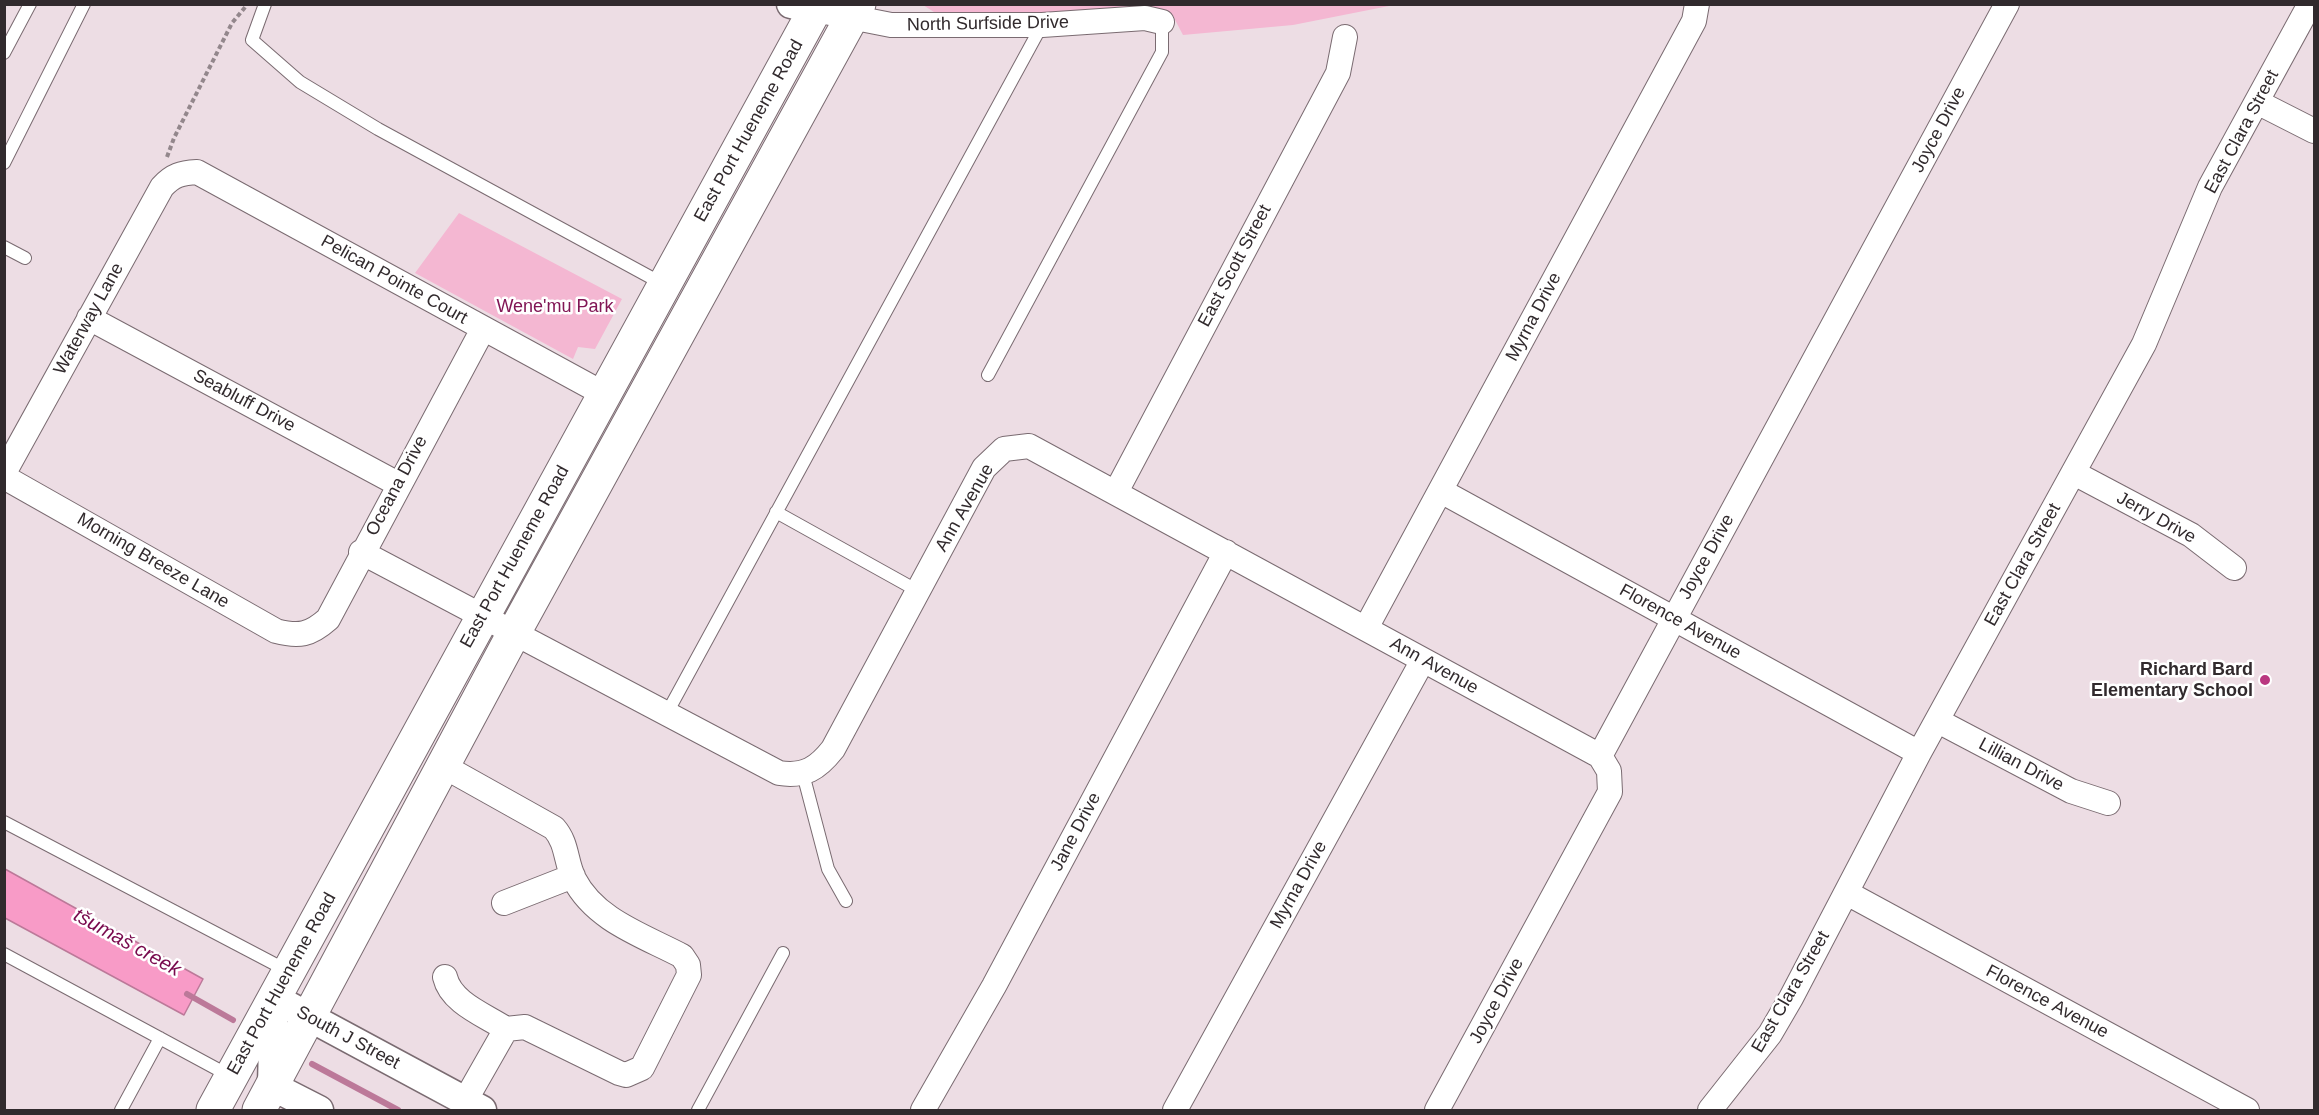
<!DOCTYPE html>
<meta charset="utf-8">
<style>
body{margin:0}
#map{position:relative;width:2319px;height:1115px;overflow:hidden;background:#eddde4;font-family:Helvetica,sans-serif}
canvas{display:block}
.frame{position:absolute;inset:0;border:6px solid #312a2d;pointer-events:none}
</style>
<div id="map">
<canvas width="2319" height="1115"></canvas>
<div class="frame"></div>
</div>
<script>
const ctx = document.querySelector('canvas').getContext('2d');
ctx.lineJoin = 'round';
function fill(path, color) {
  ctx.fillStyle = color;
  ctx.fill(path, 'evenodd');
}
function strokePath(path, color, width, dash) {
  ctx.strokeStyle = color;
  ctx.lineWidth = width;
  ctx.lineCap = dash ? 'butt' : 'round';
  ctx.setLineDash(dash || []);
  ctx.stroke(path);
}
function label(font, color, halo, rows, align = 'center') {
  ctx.font = font + ' Helvetica,sans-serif';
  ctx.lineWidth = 5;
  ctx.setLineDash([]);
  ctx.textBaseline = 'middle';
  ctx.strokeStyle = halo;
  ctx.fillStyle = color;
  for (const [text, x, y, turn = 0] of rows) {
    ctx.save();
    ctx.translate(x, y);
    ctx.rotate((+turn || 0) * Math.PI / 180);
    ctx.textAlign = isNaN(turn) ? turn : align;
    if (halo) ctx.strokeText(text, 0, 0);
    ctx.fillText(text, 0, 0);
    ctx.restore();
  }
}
fill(new Path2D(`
 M923,5h471l-101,20 -110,10 -10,-19 -26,-6 -28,3 -165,1 -20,-2z
 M459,213l163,86 -27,50 -17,-2 -5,12 -158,-86z`), '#f4b7d2');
const water = new Path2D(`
 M5,869l198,110 -19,36 -179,-97z`);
fill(water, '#f89bc7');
strokePath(water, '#bc7999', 1.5);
strokePath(new Path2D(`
 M187,994l46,26
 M312,1064l86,46`), '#bc7999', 6);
const service = new Path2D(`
 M265,4l-13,36 48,42 78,47 285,155
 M4,53l26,-49
 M4,163l80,-159
 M4,247l21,11
 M988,375l174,-323v-30
 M776,512l142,79
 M667,713l375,-688
 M803,774l25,95 18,32
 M4,822l284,149
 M4,954l226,122
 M121,1110l39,-72
 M698,1110l85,-157`);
const minor = new Path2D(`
 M815,10l76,15h151l103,-7 17,4
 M2259,103l55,28
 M89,318l309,166
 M4,473l158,-286c11,-12 19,-14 35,-15l407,222
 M2074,473l117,62 43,33
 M4,477l272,154c23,6 34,4 52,-12l155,-290
 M1441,491l478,262
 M1116,492l222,-419 7,-36
 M361,552l418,221c26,4 39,-5 54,-24l151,-281 20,-19 25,-3 571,310
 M1366,628l328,-607 3,-17
 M1938,721l133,70 37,12
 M445,767l109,61c14,16 11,33 20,51 21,41 68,56 108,77l6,9 1,10 -47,93 -16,7 -7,-2 -94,-46 -19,2 -41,72
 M1847,893l400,217
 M504,903l69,-27
 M445,977c6,26 40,38 61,52
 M923,1110l71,-124 232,-434
 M1175,1110l248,-450
 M1437,1110l173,-318 -1,-21 -9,-15 407,-752
 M1710,1110l60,-76 21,-36 128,-245 225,-409 66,-157 100,-183`);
const tertiary = new Path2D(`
 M791,4l24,6
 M319,1110l-47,-24 2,-88 208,112`);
const secondary = new Path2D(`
 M213,1110l605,-1106
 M259,1110l256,-479 344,-627`);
strokePath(service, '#7a6b71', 14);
strokePath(minor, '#7a6b71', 26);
strokePath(tertiary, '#7a6b71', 31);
strokePath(secondary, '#7a6b71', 35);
strokePath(new Path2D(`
 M1215,4h60
 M167,157l7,-19 58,-115 15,-18`), '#93878c', 4, [4.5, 3]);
strokePath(service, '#fff', 12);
strokePath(minor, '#fff', 24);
strokePath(tertiary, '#fff', 28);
strokePath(secondary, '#fff', 33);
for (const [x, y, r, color] of [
 [2265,680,6,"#ba3780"]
]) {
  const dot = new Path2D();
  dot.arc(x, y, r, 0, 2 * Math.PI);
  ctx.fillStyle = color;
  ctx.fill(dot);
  strokePath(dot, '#fff', 2);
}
label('18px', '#312a2d', '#fff', [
 ["North Surfside Drive",988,24,-1],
 ["Joyce Drive",1939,130,-62],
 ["East Port Hueneme Road",749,131,-61],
 ["East Clara Street",2242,132,-62],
 ["East Scott Street",1235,266,-62],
 ["Pelican Pointe Court",394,280,29],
 ["Myrna Drive",1534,317,-62],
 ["Waterway Lane",89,319,-61],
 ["Seabluff Drive",244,401,28],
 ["Oceana Drive",397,486,-62],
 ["Ann Avenue",965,508,-60],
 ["Jerry Drive",2156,518,29],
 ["East Port Hueneme Road",515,557,-61],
 ["Joyce Drive",1707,557,-61],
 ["Morning Breeze Lane",153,561,30],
 ["East Clara Street",2023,565,-61],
 ["Florence Avenue",1680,622,29],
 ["Ann Avenue",1434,666,29],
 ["Lillian Drive",2021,765,28],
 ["Jane Drive",1076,832,-62],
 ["Myrna Drive",1299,885,-61],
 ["East Port Hueneme Road",282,984,-61],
 ["East Clara Street",1791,992,-60],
 ["Joyce Drive",1497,1001,-62],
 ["Florence Avenue",2047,1002,28],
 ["South J Street",348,1038,28]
]);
label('18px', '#811655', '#fff', [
 ["Wene'mu Park",555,307]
]);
label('bold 18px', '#312a2d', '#fff', [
 ["Richard Bard",2253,670],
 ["Elementary School",2253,691]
], 'right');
label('italic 20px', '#78094d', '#fff', [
 ["tšumaš creek",127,943,29]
]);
</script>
